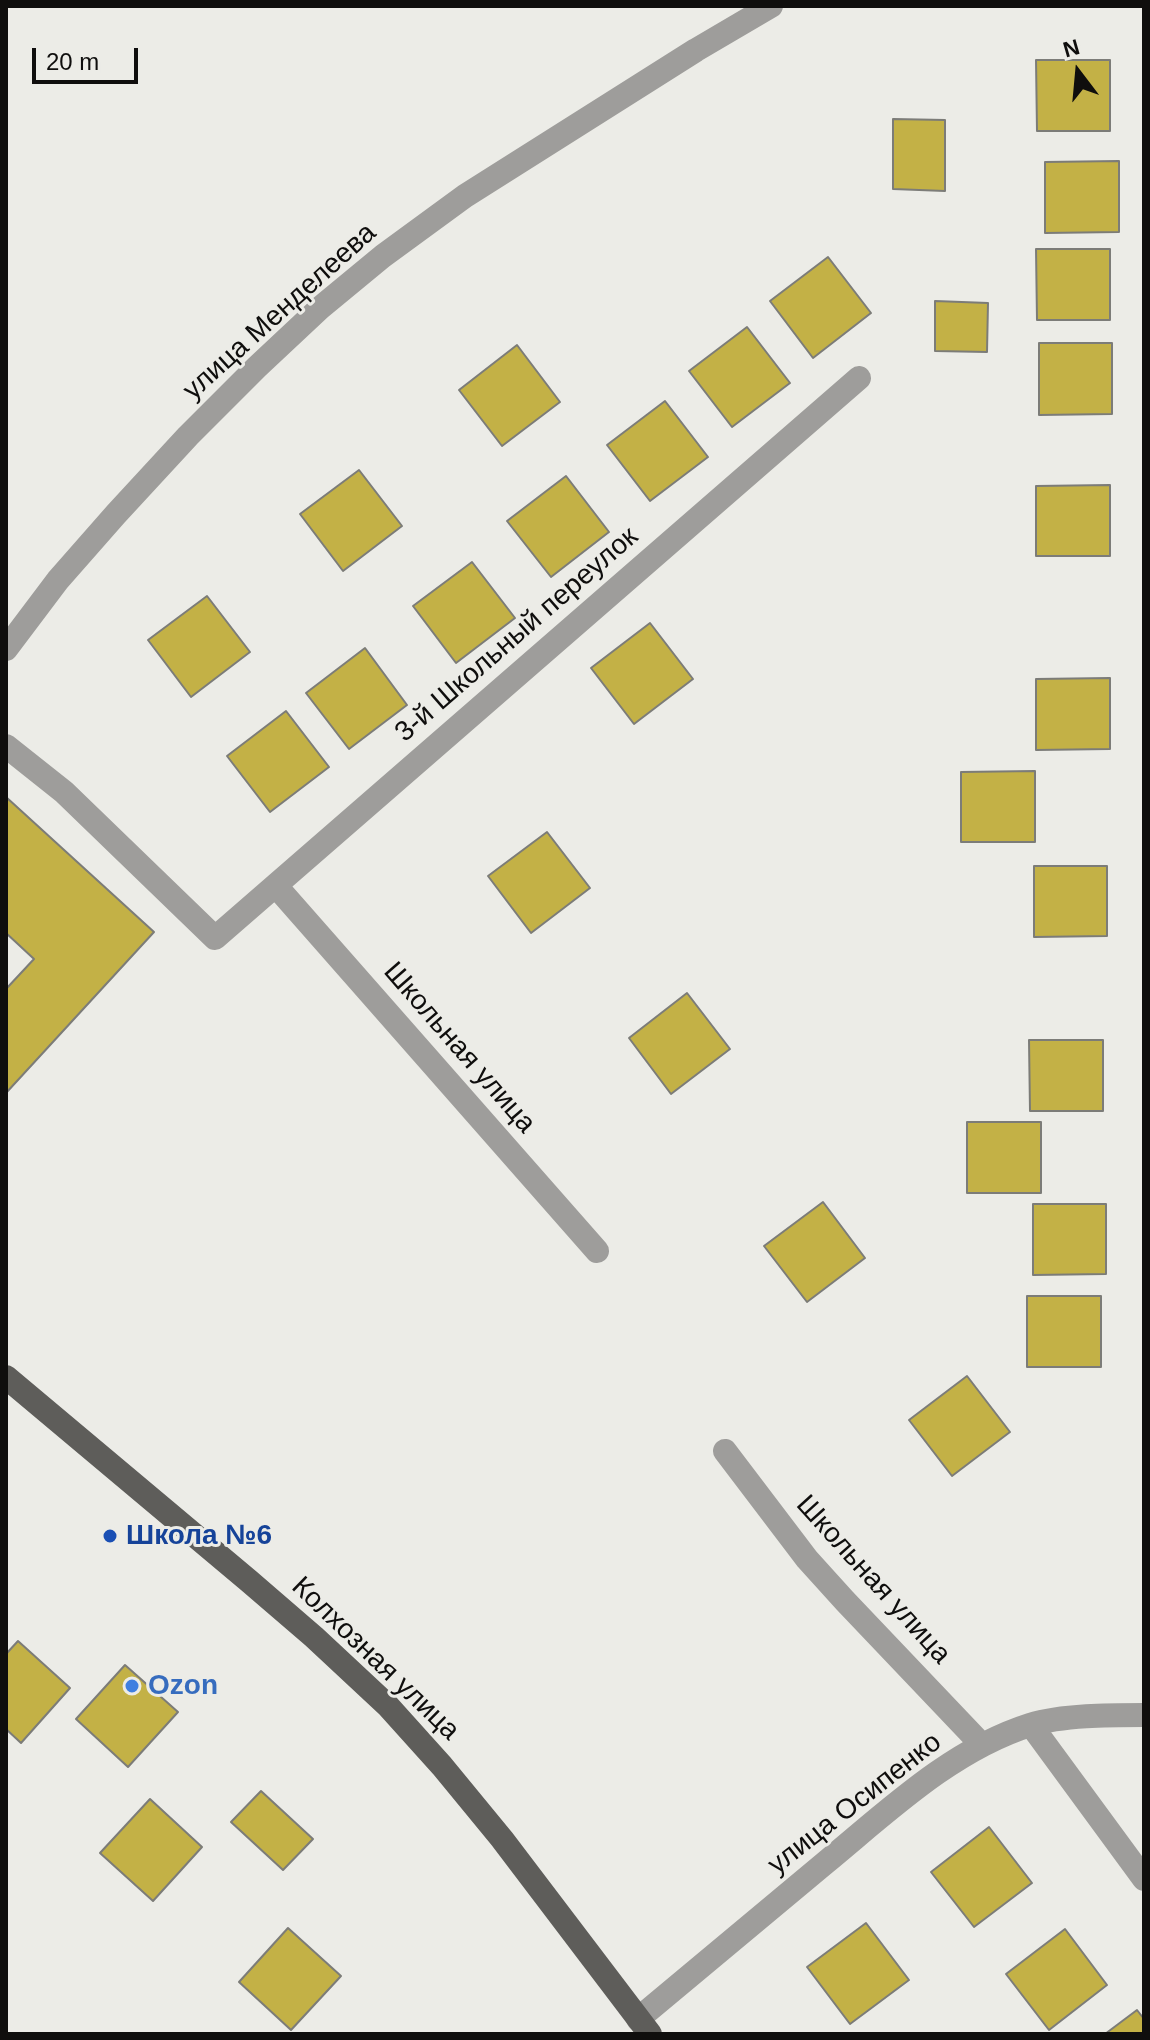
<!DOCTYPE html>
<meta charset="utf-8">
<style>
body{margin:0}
#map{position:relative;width:1150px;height:2040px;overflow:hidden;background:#ecece7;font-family:Helvetica,sans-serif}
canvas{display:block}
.frame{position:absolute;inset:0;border:8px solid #0f0e0d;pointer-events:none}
.north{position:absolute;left:1038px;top:32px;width:80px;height:80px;-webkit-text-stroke:6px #ecece7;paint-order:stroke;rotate:344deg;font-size:22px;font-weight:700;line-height:32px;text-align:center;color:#0f0e0d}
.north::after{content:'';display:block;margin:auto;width:28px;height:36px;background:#0f0e0d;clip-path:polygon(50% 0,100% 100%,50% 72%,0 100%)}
.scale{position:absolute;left:32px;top:48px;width:106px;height:36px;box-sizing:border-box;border:4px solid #0f0e0d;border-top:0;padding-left:10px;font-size:24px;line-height:28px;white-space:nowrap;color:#0f0e0d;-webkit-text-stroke:6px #ecece7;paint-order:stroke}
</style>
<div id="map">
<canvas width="1150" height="2040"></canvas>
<div class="frame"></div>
<div class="north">N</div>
<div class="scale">20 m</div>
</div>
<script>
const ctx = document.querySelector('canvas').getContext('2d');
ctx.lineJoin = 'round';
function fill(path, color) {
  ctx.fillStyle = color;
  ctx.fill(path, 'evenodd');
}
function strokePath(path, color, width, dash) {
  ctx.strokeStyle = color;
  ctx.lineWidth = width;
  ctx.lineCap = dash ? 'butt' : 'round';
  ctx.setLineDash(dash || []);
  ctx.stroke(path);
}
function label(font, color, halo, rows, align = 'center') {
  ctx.font = font + ' Helvetica,sans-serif';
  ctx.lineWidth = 6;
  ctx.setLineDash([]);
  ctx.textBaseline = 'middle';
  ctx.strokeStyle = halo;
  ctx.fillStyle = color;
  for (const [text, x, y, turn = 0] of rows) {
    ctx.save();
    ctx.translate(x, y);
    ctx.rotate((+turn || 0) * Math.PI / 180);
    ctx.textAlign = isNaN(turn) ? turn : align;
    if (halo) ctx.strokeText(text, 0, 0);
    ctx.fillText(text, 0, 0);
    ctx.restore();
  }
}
const building = new Path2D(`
 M1036,60h74v71h-73z
 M893,119l52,1v71l-52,-2z
 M1119,161v71l-74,1v-71z
 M1036,249h74v71h-73z
 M828,257l43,56 -58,45 -43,-57z
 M935,301l53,2 -1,49 -52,-1z
 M747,327l43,56 -58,44 -43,-56z
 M1039,343h73v71l-73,1z
 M517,345l43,57 -58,44 -43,-56z
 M665,401l43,56 -58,44 -43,-56z
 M359,470l43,56 -59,45 -43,-57z
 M566,476l43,56 -58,45 -44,-56z
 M1110,485v71h-74v-70z
 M472,562l43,56 -59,45 -43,-57z
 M207,596l43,56 -59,45 -43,-57z
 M650,623l43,56 -59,45 -43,-56z
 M365,648l42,57 -58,44 -43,-56z
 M1110,678v71l-74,1v-71z
 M286,711l43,56 -59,45 -43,-56z
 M1035,771v71h-74v-70z
 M6,797l148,135 -148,161v-104l28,-30 -28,-26z
 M547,832l43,56 -59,45 -43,-57z
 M1034,866h73v70l-73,1z
 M687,993l43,56 -59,45 -42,-56z
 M1029,1040h74v71h-73z
 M967,1122h74v71h-74z
 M823,1202l42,56 -58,44 -43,-56z
 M1033,1204h73v70l-73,1z
 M1027,1296h74v71h-74z
 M967,1376l43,56 -58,44 -43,-56z
 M18,1641l52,47 -49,55 -15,-14v-75z
 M125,1665l53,47 -50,55 -52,-48z
 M261,1791l52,48 -30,31 -52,-48z
 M150,1799l52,48 -49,54 -53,-48z
 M989,1827l43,56 -58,44 -43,-55z
 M866,1923l43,57 -59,44 -43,-57z
 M288,1928l53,48 -50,54 -52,-48z
 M1065,1929l42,56 -58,45 -43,-56z
 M1137,2010l7,9v15h-39z`);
fill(building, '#c3b146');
strokePath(building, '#7c7c78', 2);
strokePath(new Path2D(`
 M6,649l52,-69 58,-66 72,-78 69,-69 63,-59 63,-52 82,-60 231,-146 75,-44
 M6,746l58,46 151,146 644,-560
 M276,886l321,365
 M725,1451l82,108 38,42 137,144
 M1031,1725l113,154
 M638,2019c62,-52 124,-104 187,-156 62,-51 126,-113 205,-138 32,-10 80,-10 114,-10`), '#9e9d9b', 24);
strokePath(new Path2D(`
 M6,1377l243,204 65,56 74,69 54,60 60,73 148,195`), '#5e5d5a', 24);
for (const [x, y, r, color] of [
 [110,1536,8,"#1a4fb4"],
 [132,1686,8,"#3f7fe0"]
]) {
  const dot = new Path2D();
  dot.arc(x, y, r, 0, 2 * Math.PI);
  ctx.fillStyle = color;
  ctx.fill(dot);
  strokePath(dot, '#ecece7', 3);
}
label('28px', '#0f0e0d', '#ecece7', [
 ["улица Менделеева",280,312,-42],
 ["3-й Школьный переулок",517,635,-41],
 ["Школьная улица",459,1048,49],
 ["Школьная улица",873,1580,48],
 ["Колхозная улица",375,1659,44],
 ["улица Осипенко",855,1804,-38]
]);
label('bold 28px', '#164399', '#ecece7', [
 ["Школа №6",126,1536]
], 'left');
label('bold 28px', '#366cbe', '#ecece7', [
 ["Ozon",148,1686]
], 'left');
</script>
